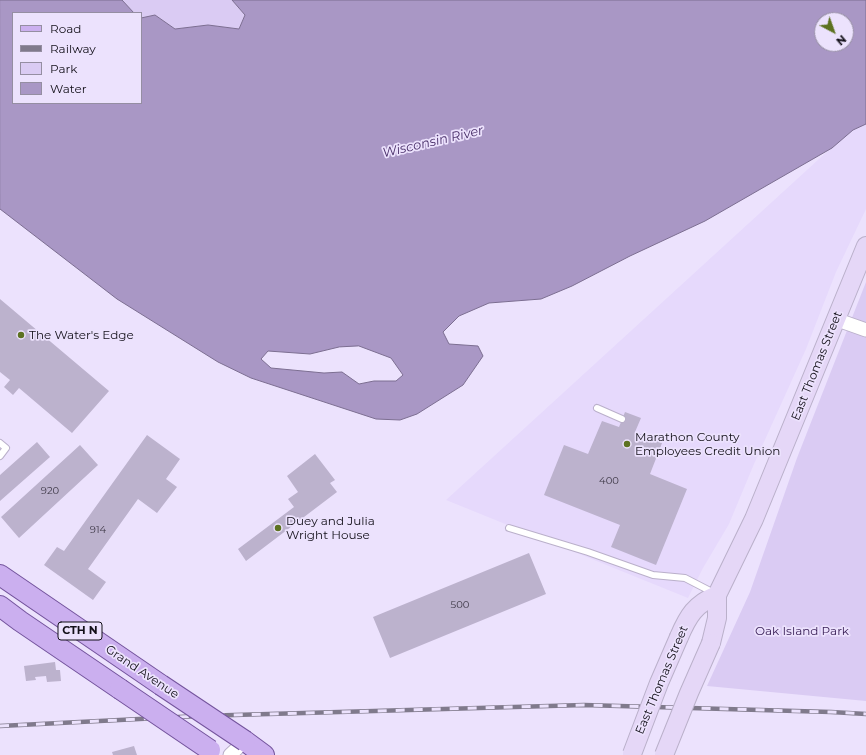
<!DOCTYPE html>
<style>
body{margin:0}
#map{position:relative;width:866px;height:755px;overflow:hidden;background:#ece2fd;font-family:Montserrat,sans-serif}
canvas{display:block}
.legend{position:absolute;left:12px;top:12px;width:130px;height:92px;box-sizing:border-box;background:#ece2fd;border:1px solid #958ea2;margin:0;padding:5px 7px;list-style:none;font-size:12px;color:#131019}
.legend li{display:flex;align-items:center;gap:8px;height:20px}
.legend b{width:20px;border:1px solid #958ea2}
.north{position:absolute;left:814px;top:12px;width:40px;height:40px;box-sizing:border-box;background:#ece2fd;border:1px solid #958ea2;border-radius:50%;rotate:139deg;font-size:11px;font-weight:700;line-height:16px;text-align:center;color:#131019}
.north::after{content:'';display:block;margin:auto;width:14px;height:18px;background:#5d7221;clip-path:polygon(50% 0,100% 100%,50% 72%,0 100%)}
</style>
<div id="map">
<canvas width="866" height="755"></canvas>
<ul class="legend">
<li><b style="height:5px;background:#cbafef"></b>Road</li>
<li><b style="height:5px;background:#807a8c"></b>Railway</li>
<li><b style="height:11px;background:#dacbf3"></b>Park</li>
<li><b style="height:11px;background:#a997c5"></b>Water</li>
</ul>
<div class="north">N</div>
</div>
<script>
const ctx = document.querySelector('canvas').getContext('2d');
ctx.lineJoin = 'round';
function fill(path, color) {
  ctx.fillStyle = color;
  ctx.fill(path, 'evenodd');
}
function strokePath(path, color, width, dash) {
  ctx.strokeStyle = color;
  ctx.lineWidth = width;
  ctx.lineCap = dash ? 'butt' : 'round';
  ctx.setLineDash(dash || []);
  ctx.stroke(path);
}
function label(font, color, halo, rows, align = 'center') {
  ctx.font = font + ' Montserrat,sans-serif';
  ctx.lineWidth = 3.5;
  ctx.setLineDash([]);
  ctx.textBaseline = 'middle';
  ctx.strokeStyle = halo;
  ctx.fillStyle = color;
  for (const [text, x, y, turn = 0] of rows) {
    ctx.save();
    ctx.translate(x, y);
    ctx.rotate((+turn || 0) * Math.PI / 180);
    ctx.textAlign = isNaN(turn) ? turn : align;
    if (halo) ctx.strokeText(text, 0, 0);
    ctx.fillText(text, 0, 0);
    ctx.restore();
  }
}
fill(new Path2D(`
 M866,124v85l-30,63 -30,77 -52,115 -25,60 -26,44 -15,30 -242,-98 396,-362 11,-8z`), '#e6d9fc');
fill(new Path2D(`
 M122,0h110l13,15 -6,14 -31,-4 -33,4 -20,-14 -14,3v-5h-7z
 M866,282v419l-159,-15 43,-94 47,-134z`), '#dacbf3');
const water = new Path2D(`
 M0,0h122l12,13h-121v90h128v-85l14,-3 20,14 33,-4 31,4 6,-14 -13,-15h634v124l-13,6 -21,18 -127,73 -75,35 -58,30 -31,13 -52,4 -30,13 -16,16 6,12 29,2 5,10 -20,29 -46,29 -17,6 -24,-1 -125,-41 -33,-16 -101,-63 -117,-90zM822,20h24v24h-24zM359,346l32,12 12,17 -7,6h-22l-15,3 -17,-12 -18,1 -53,-5 -10,-9 7,-8 42,3 29,-7z`);
fill(water, '#a997c5');
strokePath(water, '#7c6e91', 1);
fill(new Path2D(`
 M0,299l109,92 -37,42 -53,-45 -6,7 -9,-8 6,-7 -10,-8z
 M625,412l16,6 -6,14 27,11 -12,31 37,15 -31,76 -45,-18 9,-22 -76,-30 20,-50 24,9 14,-33 17,6z
 M147,435l33,24 -14,20 11,8 -20,26 -19,-14 -50,70 18,13 -13,18 -49,-35 13,-18 7,4z
 M37,442l13,15 -50,44v-26z
 M80,445l18,20 -79,73 -18,-21z
 M315,454l20,26 -5,3 7,9 -91,69 -8,-12 56,-42 -6,-8 10,-7 -11,-16z
 M529,553l17,41 -156,64 -17,-41z
 M55,662l1,8h4l1,11 -14,1 -1,-6 -11,1 1,3 -10,1 -2,-15z
 M134,746l3,9h-24l-1,-3z`), '#bcb2cd');
const lane = new Path2D(`
 M597,408l25,11
 M0,443l6,5 -6,8
 M509,528l79,24 65,23 32,3 29,15`);
const street = new Path2D(`
 M835,319l31,11
 M230,755l15,-14`);
const secondary = new Path2D(`
 M679,637c9,-21 16,-33 38,-42
 M711,643l6,-25v-23l37,-76 112,-273`);
const primary = new Path2D(`
 M0,575l161,110
 M0,606l20,15 100,68
 M245,741l19,14`);
strokePath(lane, '#bab0ca', 8);
strokePath(street, '#bab0ca', 15);
strokePath(secondary, '#bab0ca', 20);
strokePath(primary, '#74549d', 22);
strokePath(lane, '#fff', 6);
strokePath(street, '#fff', 13);
strokePath(secondary, '#e5d7f7', 18);
strokePath(primary, '#cbafef', 20);
const rail = new Path2D(`
 M0,726l199,-10 385,-11 247,7 35,2`);
strokePath(rail, '#807a8c', 4.5);
strokePath(rail, '#ece2fd', 3, [9]);
const secondaryBridge = new Path2D(`
 M632,754l27,-71 20,-46
 M664,755l25,-62 22,-50`);
const primaryBridge = new Path2D(`
 M161,685l84,56
 M120,689l90,61`);
strokePath(secondaryBridge, '#bab0ca', 20, []);
strokePath(primaryBridge, '#74549d', 22, []);
strokePath(secondaryBridge, '#e5d7f7', 18);
strokePath(primaryBridge, '#cbafef', 20);
for (const [x, y, r, color] of [
 [21,335,4,"#5d7221"],
 [627,444,4,"#5d7221"],
 [278,528,4,"#5d7221"]
]) {
  const dot = new Path2D();
  dot.arc(x, y, r, 0, 2 * Math.PI);
  ctx.fillStyle = color;
  ctx.fill(dot);
  strokePath(dot, '#ece2fd', 1.5);
}
label('10px', '#3d3846', null, [
 ["400",609,481],
 ["920",50,491],
 ["914",98,530],
 ["500",460,605]
]);
for (const [x, y, w] of [
 [80,631,44]
]) {
  const box = new Path2D();
  box.roundRect(x - w / 2, y - 9, w, 18, 3);
  ctx.fillStyle = '#ece2fd';
  ctx.fill(box);
  strokePath(box, '#131019', 1);
}
label('bold 11px', '#131019', null, [
 ["CTH N",80,631]
]);
label('12px', '#131019', '#ece2fd', [
 ["The Water's Edge",29,335],
 ["Marathon County",635,437],
 ["Employees Credit Union",635,451],
 ["Duey and Julia",286,521],
 ["Wright House",286,535]
], 'left');
label('12px', '#131019', '#ece2fd', [
 ["East Thomas Street",817,366,-68],
 ["Grand Avenue",142,672,34],
 ["East Thomas Street",662,680,-67]
]);
label('12px', '#351b53', '#ece2fd', [
 ["Oak Island Park",802,631]
]);
label('italic 13px', '#492f69', '#ece2fd', [
 ["Wisconsin River",433,142,-13]
]);
</script>
